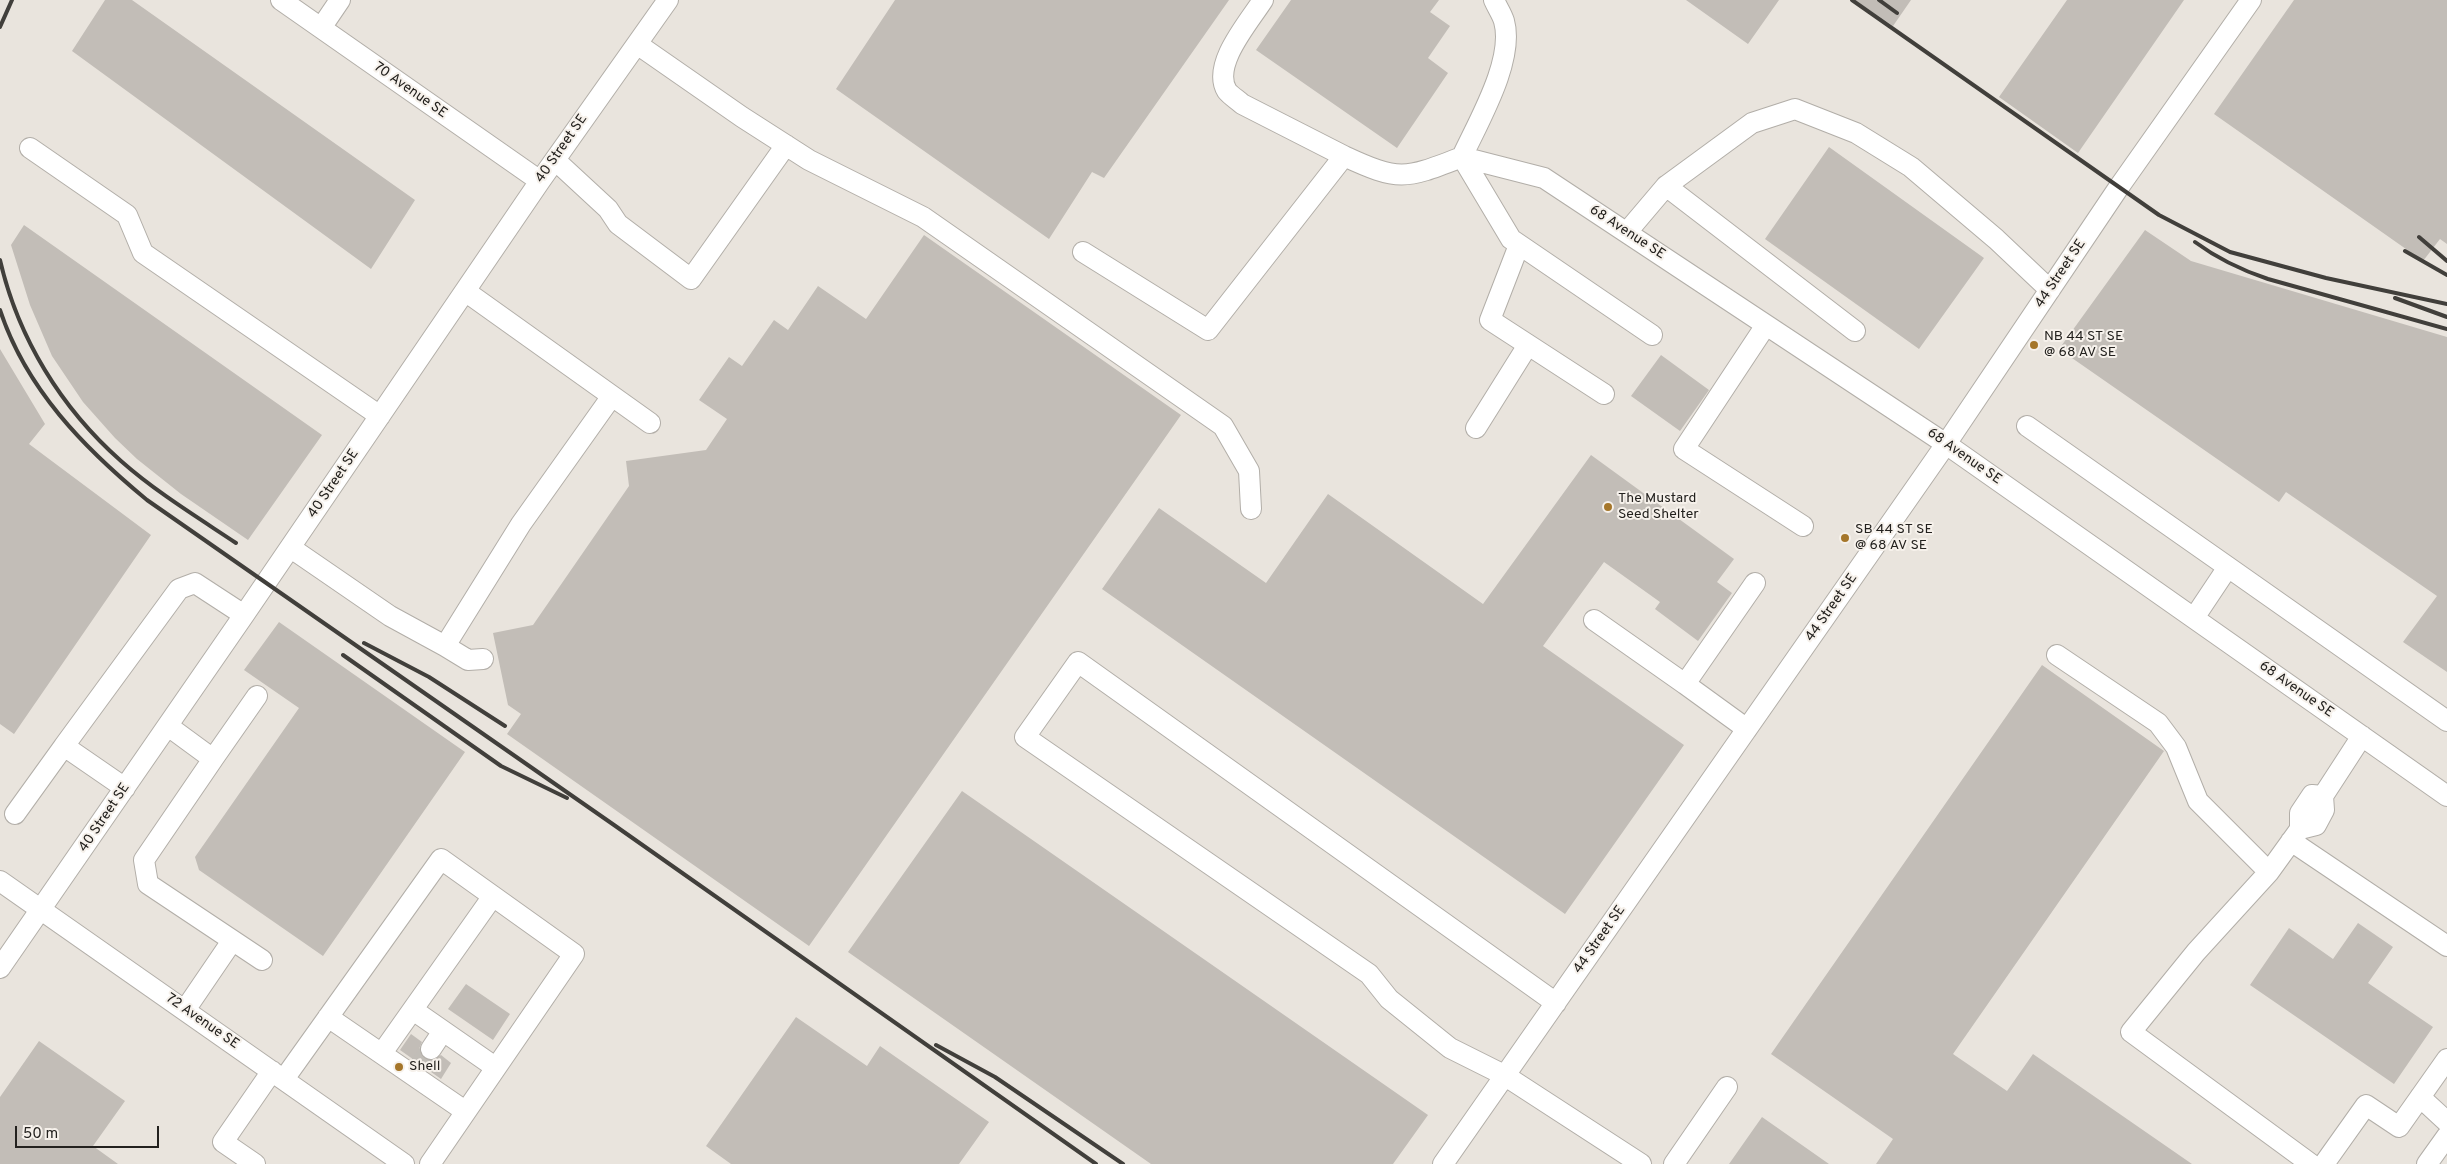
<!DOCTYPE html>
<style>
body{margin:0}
#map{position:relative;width:2447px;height:1164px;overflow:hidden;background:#e9e4dd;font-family:Overpass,sans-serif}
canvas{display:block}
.scale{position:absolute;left:15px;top:1126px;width:144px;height:22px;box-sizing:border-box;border:2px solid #23211e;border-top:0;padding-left:6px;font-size:15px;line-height:18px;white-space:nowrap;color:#23211e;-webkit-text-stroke:4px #f6f1eb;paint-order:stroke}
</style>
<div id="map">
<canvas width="2447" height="1164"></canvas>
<div class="scale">50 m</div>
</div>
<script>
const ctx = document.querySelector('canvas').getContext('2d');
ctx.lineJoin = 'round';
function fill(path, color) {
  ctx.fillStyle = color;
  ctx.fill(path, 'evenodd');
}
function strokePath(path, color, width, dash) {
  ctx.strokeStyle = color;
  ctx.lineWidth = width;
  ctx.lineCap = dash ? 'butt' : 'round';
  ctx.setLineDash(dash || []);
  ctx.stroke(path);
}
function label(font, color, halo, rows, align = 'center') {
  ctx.font = font + ' Overpass,sans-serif';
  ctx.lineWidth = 4;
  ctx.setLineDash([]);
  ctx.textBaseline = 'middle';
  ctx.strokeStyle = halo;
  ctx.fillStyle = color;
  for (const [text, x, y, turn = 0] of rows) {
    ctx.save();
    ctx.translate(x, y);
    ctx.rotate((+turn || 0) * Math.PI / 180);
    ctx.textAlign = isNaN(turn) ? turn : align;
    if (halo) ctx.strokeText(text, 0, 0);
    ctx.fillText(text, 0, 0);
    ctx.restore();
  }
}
fill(new Path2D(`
 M105,0h27l283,200 -44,69 -299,-218z
 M895,0h334l-125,178 -12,-6 -43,67 -213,-150z
 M1291,0h148l-9,12 20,14 -22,32 20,15 -51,75 -141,-98z
 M1686,0h93l-31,44z
 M1855,0h56l-18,26z
 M2067,0h117l-106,153 -79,-56z
 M2294,0h153v244l-7,-5 -17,22 -209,-147z
 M1829,147l155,111 -65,91 -154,-110z
 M24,225l298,210 -74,105 -67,-46 -44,-35 -22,-21 -32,-36 -31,-46 -22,-51 -19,-60z
 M2145,230l46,31 256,76v335l-44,-30 34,-46 -151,-104 -7,10 -220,-153z
 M924,235l257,180 -372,531 -302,-212 14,-20 -13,-9 -15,-72 40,-8 96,-139 -3,-25 80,-11 21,-31 -28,-19 30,-43 13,9 32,-46 14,10 30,-44 48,33z
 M0,349l45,75 -16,20 122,91 -137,199 -14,-10z
 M1661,355l48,35 -29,41 -49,-35z
 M1591,455l143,104 -17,23 15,11 -34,48 -43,-32 5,-7 -56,-40 -61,84 141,99 -119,169 -463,-325 57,-81 107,75 62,-89 155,110z
 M279,622l186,130 -142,204 -124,-86 -4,-13 104,-149 -55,-38z
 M2042,665l122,86 -211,303 54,37 26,-37 159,110h-316l17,-25 -122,-85z
 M962,791l466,324 -35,49h-242l-303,-212z
 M2358,923l35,24 -25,36 65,44 -39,57 -144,-99 39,-57 44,31z
 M466,984l44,30 -17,26 -45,-31z
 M796,1017l71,49 13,-20 109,76 -30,42h-228l-25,-18z
 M411,1034l11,8 -3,7 5,10 7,2 10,-6 10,8 -10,16 -41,-29z
 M39,1041l86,60 -32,45 25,18h-118v-67z
 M1762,1117l67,47h-100z`), '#c2bdb7');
strokePath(new Path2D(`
 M420,1065l11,-16`), '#c1bdb7', 20, [20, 10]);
const minor = new Path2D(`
 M281,0l259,181
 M1263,0c-14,22 -52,65 -36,91 4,5 11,9 15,13l102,52
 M321,28l19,-28
 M637,44l105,73 67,43 114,57 300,209 26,45 2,38
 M30,148l97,67 16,38 237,163
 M1462,157l82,21 402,266 501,352
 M1462,157l49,82 141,96
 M555,160l53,49 10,15 73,55 95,-134
 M1666,186l189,145
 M1627,232l39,-46 86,-63 43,-14 61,24 55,34 85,72 54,51
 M1519,245l-29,75 114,74
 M1083,252l125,78 136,-174c56,26 61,23 118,1 16,-35 53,-97 42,-136 -2,-7 -7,-14 -10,-21
 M465,291l185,132
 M1766,325l-82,124 119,77
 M2027,426l201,141
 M1476,428l52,-83
 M291,548l99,68 55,30
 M2194,618l34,-51 219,154
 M1594,620l91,64 70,-101
 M2057,655l101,68 18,24 22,54 71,71
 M483,659l-15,1 -23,-14 76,-122 91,-128
 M1685,684l62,45
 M168,726l45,33 44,-63
 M213,759l-69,101 4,24 114,76
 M125,788l-61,-42 115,-157 16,-6 49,32
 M2323,796l-11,-1 -12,18v16l16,-4 8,-15 -1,-14 39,-60
 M15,814l49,-68
 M2300,829l-31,43 -73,80 -65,80 180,132
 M2291,841l156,105
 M0,881l404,283
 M0,968l244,-353 296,-434 128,-181
 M1556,1003l-478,-341 -53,75 344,237 20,25 61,49 54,27 137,89
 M185,1010l47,-69
 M413,1010l82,57
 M328,1017l137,94
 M431,1049l12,-18
 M382,1053l111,-157
 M284,1079l157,-220 133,95 -144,210
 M2420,1097l27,25
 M255,1164l-32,-22 49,-71
 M1443,1164l503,-720 173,-257 132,-187
 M1674,1164l53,-77
 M2324,1164l42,-59 33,22 48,-68
 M2427,1164l20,-28`);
strokePath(minor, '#b2aea8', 22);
strokePath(minor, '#fff', 20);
strokePath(new Path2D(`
 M1852,0l307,215 71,37 96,26 121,26
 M1879,0l18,13
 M0,27l12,-27
 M2419,237l28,24
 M2195,242c23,17 46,28 73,37l179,50
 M2405,251l42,24
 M0,260c18,78 61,148 121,201 35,31 76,56 115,82
 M2395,298l52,19
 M0,310c26,79 84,138 147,190l467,325 482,339
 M364,643l65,34 76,49
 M343,655l158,111 66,32
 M936,1045l59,32 128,87`), '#413f3b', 4);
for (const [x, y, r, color] of [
 [2034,345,5,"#a5762a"],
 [1608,507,5,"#a5762a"],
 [1845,538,5,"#a5762a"],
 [399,1067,5,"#a5762a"]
]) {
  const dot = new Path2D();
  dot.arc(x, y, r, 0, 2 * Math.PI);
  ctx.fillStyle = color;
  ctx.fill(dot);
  strokePath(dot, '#f6f1eb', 2);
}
label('14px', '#23211e', '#f6f1eb', [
 ["70 Avenue SE",410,91,35],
 ["40 Street SE",562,149,-55],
 ["68 Avenue SE",1627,233,33],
 ["44 Street SE",2061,274,-56],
 ["68 Avenue SE",1964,457,35],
 ["40 Street SE",334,484,-56],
 ["44 Street SE",1832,608,-55],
 ["68 Avenue SE",2296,690,35],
 ["40 Street SE",105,818,-56],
 ["44 Street SE",1600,940,-55],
 ["72 Avenue SE",202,1022,35]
]);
label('14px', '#23211e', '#f6f1eb', [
 ["NB 44 ST SE",2044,337],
 ["@ 68 AV SE",2044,353],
 ["The Mustard",1618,499],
 ["Seed Shelter",1618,515],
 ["SB 44 ST SE",1855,530],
 ["@ 68 AV SE",1855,546],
 ["Shell",409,1067]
], 'left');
</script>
